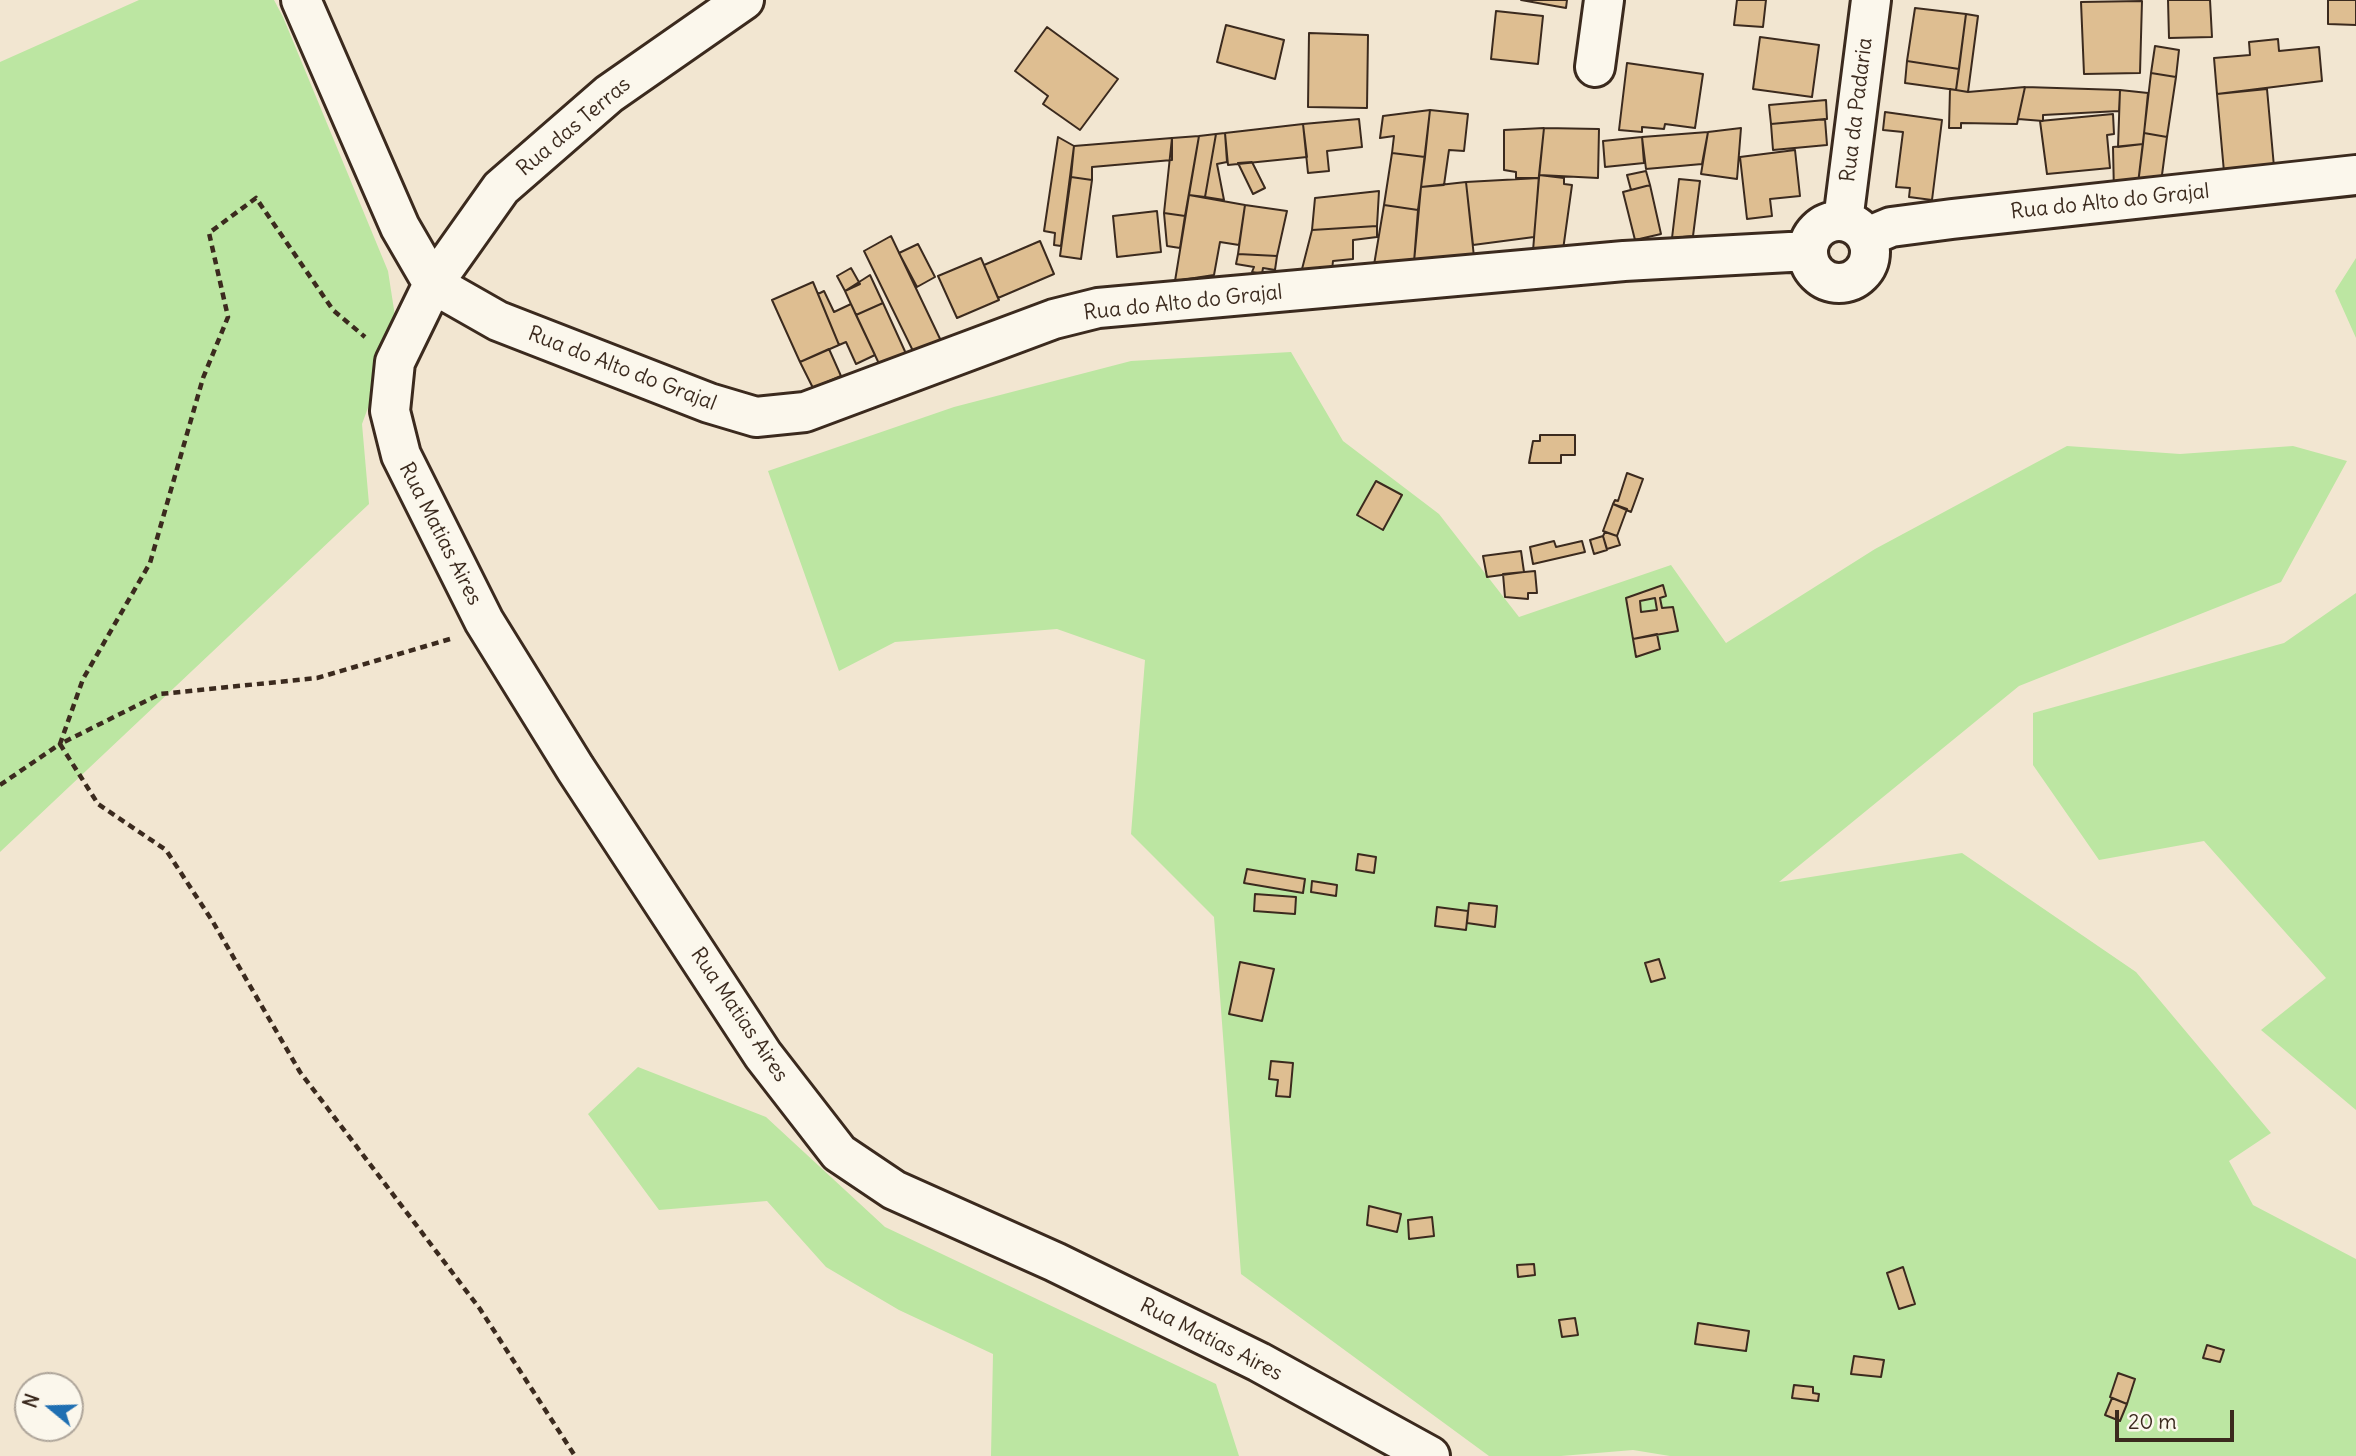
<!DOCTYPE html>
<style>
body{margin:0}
#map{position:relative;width:2356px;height:1456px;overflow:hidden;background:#f2e6d1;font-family:Delius,sans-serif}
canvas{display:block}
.north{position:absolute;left:14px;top:1372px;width:70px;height:70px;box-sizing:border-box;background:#fbf7ec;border:2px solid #aea59a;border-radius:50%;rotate:289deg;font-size:19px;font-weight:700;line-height:28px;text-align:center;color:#3b2a1e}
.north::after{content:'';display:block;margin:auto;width:24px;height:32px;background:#1f6fb2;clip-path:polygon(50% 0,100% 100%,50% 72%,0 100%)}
.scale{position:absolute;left:2115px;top:1410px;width:119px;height:32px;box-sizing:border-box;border:4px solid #3b2a1e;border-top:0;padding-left:9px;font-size:21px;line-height:24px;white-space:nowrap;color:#3b2a1e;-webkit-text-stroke:5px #fbf7ec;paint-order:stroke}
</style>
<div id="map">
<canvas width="2356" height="1456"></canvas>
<div class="north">N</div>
<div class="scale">20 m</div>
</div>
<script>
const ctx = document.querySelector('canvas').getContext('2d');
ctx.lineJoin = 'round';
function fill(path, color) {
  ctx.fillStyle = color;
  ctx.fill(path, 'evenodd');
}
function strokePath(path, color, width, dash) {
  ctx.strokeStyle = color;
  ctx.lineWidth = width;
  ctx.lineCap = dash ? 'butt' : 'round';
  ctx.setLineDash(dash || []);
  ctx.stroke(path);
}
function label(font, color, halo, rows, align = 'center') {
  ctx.font = font + ' Delius,sans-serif';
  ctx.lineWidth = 5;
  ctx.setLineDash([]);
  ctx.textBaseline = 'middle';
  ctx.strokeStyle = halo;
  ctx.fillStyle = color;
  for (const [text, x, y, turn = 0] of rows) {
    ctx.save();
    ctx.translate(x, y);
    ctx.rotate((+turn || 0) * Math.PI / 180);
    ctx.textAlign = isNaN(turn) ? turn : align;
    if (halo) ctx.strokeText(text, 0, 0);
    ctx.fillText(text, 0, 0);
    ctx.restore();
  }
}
fill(new Path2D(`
 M139,0h135l9,17 105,254 9,58 -35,95 7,80 -369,348v-790z
 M2356,258v80l-21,-47z
 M1291,352l52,89 96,73 80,103 152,-52 55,78 149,-94 192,-103 113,8 113,-8 54,15 -66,121 -262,104 -240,196 183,-29 174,119 135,161 -42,28 24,44 103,54v197h-686l-37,-6 -72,6h-72l-248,-182 -27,-357 -83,-83 14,-174 -88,-31 -162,13 -56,29 -71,-200 186,-64 177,-46z
 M2356,593v517l-95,-80 65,-52 -122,-137 -105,19 -66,-95v-52l251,-70z
 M638,1067l128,50 119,110 331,157 23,72h-248l2,-102 -94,-44 -73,-43 -59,-66 -108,9 -71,-96z`), '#bce6a2');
const building = new Path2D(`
 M1521,0h46l-1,8z
 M1737,0h29l-3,27 -29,-2z
 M2168,0h42l2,37 -43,1z
 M2328,0h28v25l-28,-1z
 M2142,1l-2,72 -56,1 -3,-72z
 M1915,8l51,6 -7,55 -52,-8z
 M1496,11l47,5 -5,48 -47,-5z
 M1966,14l12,2 -10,76 -12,-2z
 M1226,25l58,15 -9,39 -58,-17z
 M1047,27l71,52 -38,51 -37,-26 5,-8 -33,-25z
 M1309,33l59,2 -1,73 -59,-1z
 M1760,37l59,8 -7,52 -59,-8z
 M2278,39l1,12 40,-4 3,34 -105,13 -3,-36 36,-3 -1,-13z
 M2155,46l24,4 -3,27 -25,-4z
 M1907,61l52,8 -3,21 -51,-7z
 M1627,63l76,11 -8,54 -30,-4 -1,5 -22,-2v5l-23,-2z
 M2151,73l25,4 -9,60 -23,-4z
 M2025,87l-8,37 -56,-1v5h-12l1,-39 18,3z
 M2025,87l95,3 -1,21 -76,4v6l-25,-2z
 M2267,89l8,89 -50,5 -8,-89z
 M2120,90l28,3 -5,51 -25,3z
 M1826,100l1,19 -56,5 -2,-19z
 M1430,110l38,4 -4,37 -15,-1 -5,35 -23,2z
 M1430,110l-5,47 -33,-4 2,-17 -14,2 3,-22z
 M1885,112l57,8 -10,80 -23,-3 1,-9 -14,-1 7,-55 -20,-2z
 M2113,114l1,20 -7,1 3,33 -63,6 -7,-53z
 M1359,119l3,28 -35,4 2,20 -21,2 -5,-49z
 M1825,119l2,26 -54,5 -2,-26z
 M1303,124l4,33 -79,8 -3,-32z
 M1544,128l-5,50h-23v-6l-12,-2v-40z
 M1544,128l55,1 -1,49 -59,-3z
 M1741,128l-4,51 -36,-5 7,-42z
 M1708,132l-6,32 -56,5 -4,-32z
 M1225,133l2,29 -10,2 7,36 -19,-3 11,-63z
 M2144,133l23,4 -7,53 -23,2z
 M1216,134l-11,63 -16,-2 10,-59z
 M1199,136l-14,80 -21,-3 8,-75z
 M1058,137l16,9 -13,100 -7,-1 1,-12 -11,-2z
 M1642,137l2,26 -39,4 -2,-26z
 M1172,138v22l-80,7v13l-21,-3 3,-31z
 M2143,144l-6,48 -23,2 -1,-47z
 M1795,150l5,46 -30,3 2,17 -25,3 -7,-62z
 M1392,153l33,4 -7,53 -34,-5z
 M1252,162l13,26 -12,6 -15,-31z
 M1646,171l4,14 -19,5 -4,-15z
 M1539,175l25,3v6l8,1 -9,65 -30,1z
 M1071,177l21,3 -11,79 -21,-3z
 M1539,178l-5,59 -61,8 -7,-63z
 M1679,179l21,2 -7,55 -21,2z
 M1466,182l8,75 -60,5 7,-75z
 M1650,185l11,49 -26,6 -12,-48z
 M1379,191l-2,35 -65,4 3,-32z
 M1189,195l56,10 -6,40 -19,-3 -6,33 -39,6z
 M1245,205l42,6 -10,45 -39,-2z
 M1384,205l34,5 -4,52 -40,3z
 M1157,211l4,41 -44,5 -4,-41z
 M1164,213l21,3 -5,32 -13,-2z
 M1377,226v11l-24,3v19l-20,2 -1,9 -31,3 11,-43z
 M891,236l52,109 -28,10 -51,-104z
 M1040,241l14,33 -56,24 -14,-33z
 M918,244l17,33 -18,10 -18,-34z
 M1238,254l39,2 -2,14 -12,-2 -1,6 -10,-2 2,-5 -18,-3z
 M981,258l18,42 -42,18 -19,-42z
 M851,268l9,16 -15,7 -8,-15z
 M870,275l13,28 -27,12 -11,-24z
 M813,282l26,63 -39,17 -28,-62z
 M824,291l10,21 17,-8 24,51 -19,9 -10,-22 -7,3 -21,-51z
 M883,303l25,55 -26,12 -26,-55z
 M829,349l12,27 -28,12 -13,-26z
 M1540,435h35v20h-14v8h-32l4,-22h7z
 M1627,473l16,6 -12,33 -18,-8 2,-4 3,1z
 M1376,481l26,14 -19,35 -26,-15z
 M1613,504l14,5 -10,27 -14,-5z
 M1605,532l12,4 3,9 -13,4 -4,-13z
 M1603,536l4,14 -13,4 -4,-14z
 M1554,541l2,6 26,-6 3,11 -52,12 -3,-17z
 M1521,551l3,21 -37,5 -4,-21z
 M1535,571l2,22h-9v6l-23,-2 -2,-23z
 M1663,585l3,11 -6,2 2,10 11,-1 5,24 -45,8 -7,-41zM1655,598l2,12 -16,2 -1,-11z
 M1657,634l3,15 -24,8 -3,-18z
 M1358,854l18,3 -2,16 -18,-3z
 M1247,869l58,10 -2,14 -59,-10z
 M1312,881l25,4 -1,11 -25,-4z
 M1255,894l41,3 -1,17 -41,-3z
 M1469,903l28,3 -2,21 -28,-4z
 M1437,907l31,4 -2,19 -31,-4z
 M1659,959l6,19 -14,4 -6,-19z
 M1240,962l34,7 -12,52 -33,-7z
 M1271,1061l22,2 -3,34 -14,-1 2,-16 -9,-1z
 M1369,1206l32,8 -4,18 -30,-7z
 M1432,1217l2,19 -25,3 -1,-19z
 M1534,1264l1,11 -17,2 -1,-12z
 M1903,1267l12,37 -16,5 -12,-36z
 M1575,1318l3,17 -16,2 -3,-17z
 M1698,1323l51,8 -3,20 -51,-7z
 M2207,1345l17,5 -4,12 -17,-4z
 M1854,1356l30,4 -3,17 -30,-3z
 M2118,1373l17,6 -8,25 -17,-7z
 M1794,1385l19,2v6l6,1 -1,7 -26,-3z
 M2112,1398l15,6 -7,17 -15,-6z`);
fill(building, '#debe91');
strokePath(building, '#3b2a1e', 2);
const minor = new Path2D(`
 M301,0l99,227 33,57
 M744,0l-135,94 -108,94 -68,96 -38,78 -5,49 11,44 83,166 91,147 188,287 76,98 55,37 161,72 204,100 171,94
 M1595,67l9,-67
 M1843,221l28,-221
 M1808 252a31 31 0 1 1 62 0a31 31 0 1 1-62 0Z
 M1867,237l24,-10 61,-8 404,-44
 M433,284l65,37 211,82 47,14 49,-5 249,-93 44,-11 526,-47 184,-10`);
strokePath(minor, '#3b2a1e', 44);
strokePath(new Path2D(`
 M450,639l-133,39 -157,16 -100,50 38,60 68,46 47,72 87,150 180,237 95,147
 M0,785l60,-41 23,-65 67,-116 53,-185 25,-61 -19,-84 47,-35 77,112 32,27`), '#3b2a1e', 4.5, [7, 5]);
strokePath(minor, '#fbf7ec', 38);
label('21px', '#3b2a1e', '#fbf7ec', [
 ["Rua da Padaria",1857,110,-83],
 ["Rua das Terras",574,127,-40],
 ["Rua do Alto do Grajal",2110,202,-6],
 ["Rua do Alto do Grajal",1183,303,-6],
 ["Rua do Alto do Grajal",622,369,21],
 ["Rua Matias Aires",440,534,63],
 ["Rua Matias Aires",739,1015,56],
 ["Rua Matias Aires",1211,1340,27]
]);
</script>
